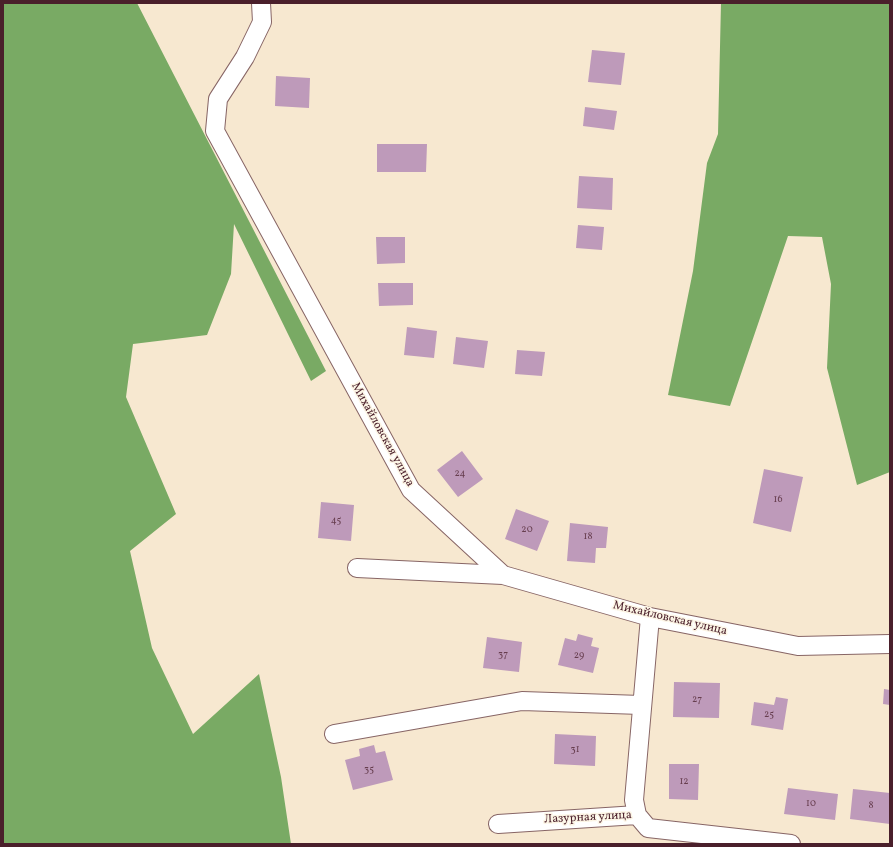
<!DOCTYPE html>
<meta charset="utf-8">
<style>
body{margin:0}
#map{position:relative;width:893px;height:847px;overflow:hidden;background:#f7e8d0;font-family:Vollkorn,serif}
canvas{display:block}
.frame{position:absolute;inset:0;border:4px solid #4a1f2b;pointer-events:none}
</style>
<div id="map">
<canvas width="893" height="847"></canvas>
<div class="frame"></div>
</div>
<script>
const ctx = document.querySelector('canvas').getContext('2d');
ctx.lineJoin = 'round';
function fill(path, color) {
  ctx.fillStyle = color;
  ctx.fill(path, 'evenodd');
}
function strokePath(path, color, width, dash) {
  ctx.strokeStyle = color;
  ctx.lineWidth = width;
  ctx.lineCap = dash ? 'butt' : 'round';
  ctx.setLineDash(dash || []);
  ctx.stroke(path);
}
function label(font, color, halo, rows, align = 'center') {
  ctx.font = font + ' Vollkorn,serif';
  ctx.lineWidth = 3;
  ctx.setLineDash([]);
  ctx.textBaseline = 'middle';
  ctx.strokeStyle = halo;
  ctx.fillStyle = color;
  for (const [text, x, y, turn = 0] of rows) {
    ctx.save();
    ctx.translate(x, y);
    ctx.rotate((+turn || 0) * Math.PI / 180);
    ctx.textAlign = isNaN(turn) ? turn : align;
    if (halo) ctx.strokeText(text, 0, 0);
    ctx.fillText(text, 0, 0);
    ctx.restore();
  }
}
fill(new Path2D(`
 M3,3h134l189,368 -15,10 -77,-157 -3,50 -24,61 -74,9 -7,53 50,117 -46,37 22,97 41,86 66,-60 22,103 10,67h-288z
 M721,3h169v469l-33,13 -30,-117 4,-84 -9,-47 -34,-1 -58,170 -62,-11 25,-124 14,-108 11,-29z`), '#79aa64');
fill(new Path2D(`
 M592,50l33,3 -4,32 -33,-3z
 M276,76l34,2 -1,30 -34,-2z
 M585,107l32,4 -3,19 -31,-4z
 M377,144h50l-1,28h-49z
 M579,176l34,2 -1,32 -35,-2z
 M578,225l26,2 -2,23 -26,-2z
 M376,237h29v26l-28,1z
 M378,283h35v22l-34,1z
 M407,327l30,4 -3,27 -30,-3z
 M456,337l32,4 -4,27 -31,-4z
 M517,350l28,2 -3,24 -27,-2z
 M462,451l21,28 -25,18 -21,-27z
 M764,469l39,8 -12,55 -38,-9z
 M321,502l33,3 -3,36 -33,-3z
 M516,509l33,12 -12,30 -32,-12z
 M570,523l38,4 -2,21h-10l-1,15 -28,-2z
 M578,634l15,4 -2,8 8,2 -6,25 -35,-8 7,-27 11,3z
 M487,637l35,5 -3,30 -36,-4z
 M674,682l46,1 -1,35 -46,-1z
 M884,689l6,1v15l-7,-1z
 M776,697l12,2 -5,31 -32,-5 3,-23 20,3z
 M555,734l41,2 -1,30 -41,-2z
 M374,745l2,8 9,-2 8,29 -40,10 -8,-30 15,-4 -1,-7z
 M669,764h30l-1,36 -29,-1z
 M788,788l50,6 -3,26 -51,-6z
 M853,789l37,4v31l-40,-5z`), '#be9aba');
const minor = new Path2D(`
 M261,3l1,19 -17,35 -27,42 -3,32 196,359 92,85 147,42 148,29 92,-2
 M357,568l146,7
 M334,734l188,-33 119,4
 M637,815l-3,-15 16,-183
 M637,815l11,13 143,16
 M498,824l139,-9`);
strokePath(minor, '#876565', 20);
strokePath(minor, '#fff', 18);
label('10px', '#673e4f', null, [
 ["24",460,474],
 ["16",778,500],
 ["45",336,521],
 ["20",527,530],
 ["18",588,537],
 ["37",503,655],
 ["29",579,656],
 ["27",697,700],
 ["25",769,715],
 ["31",575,750],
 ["35",369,770],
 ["12",684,782],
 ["10",811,804],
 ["8",871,806]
]);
label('12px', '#4a1f2b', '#fcf5e5', [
 ["Михайловская улица",382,435,61],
 ["Михайловская улица",670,619,13],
 ["Лазурная улица",588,818,-3]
]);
</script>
